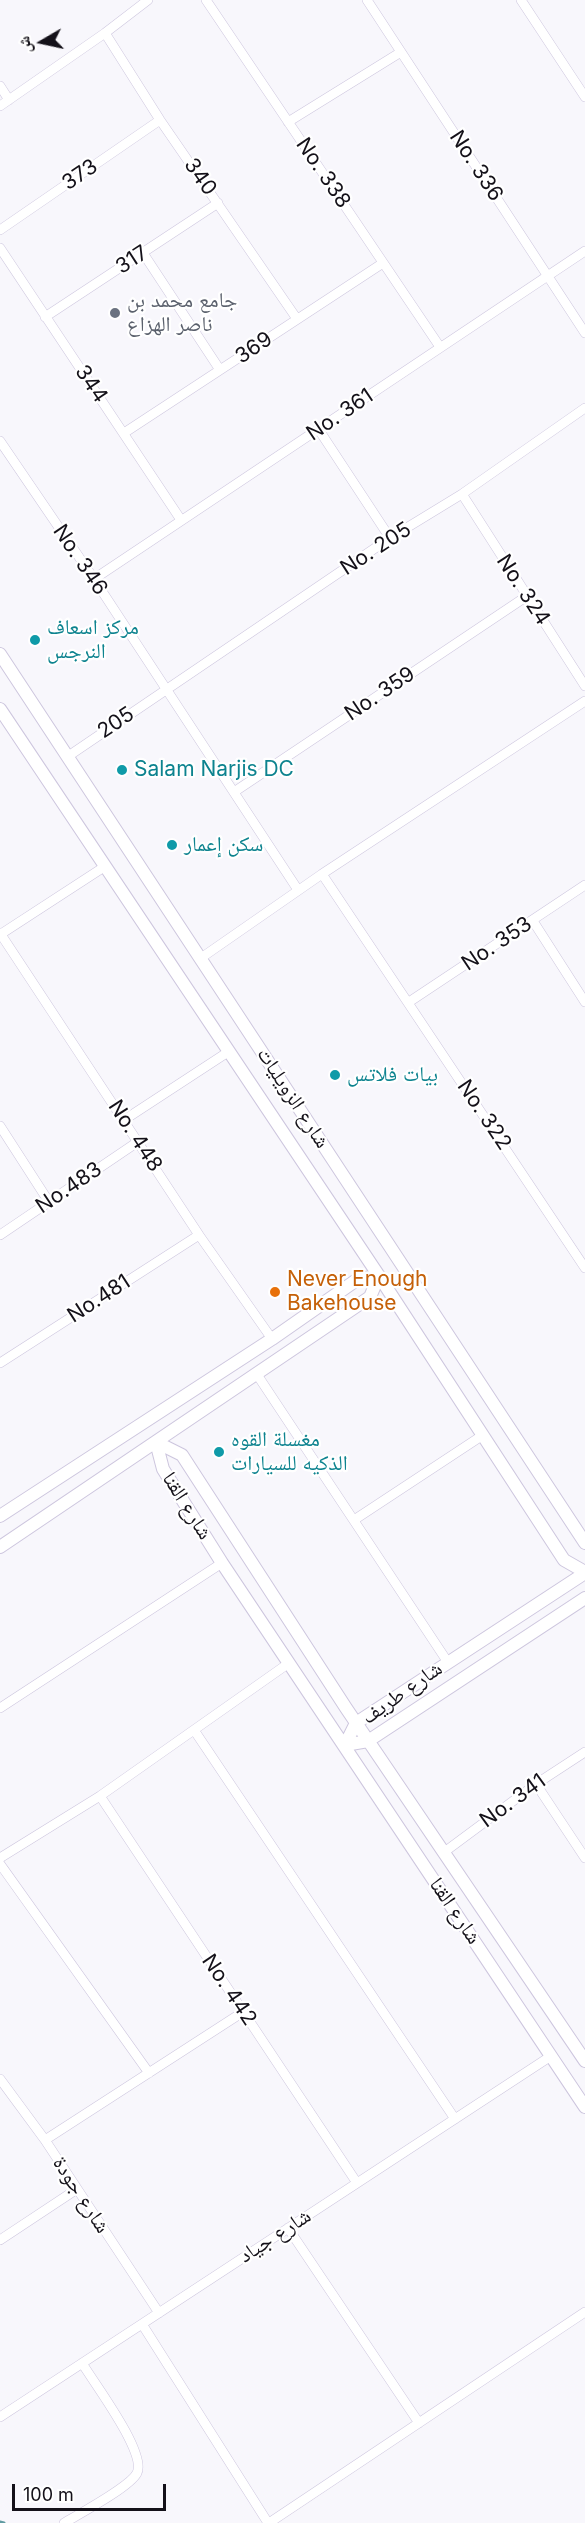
<!DOCTYPE html>
<meta charset="utf-8">
<style>
body{margin:0}
#map{position:relative;width:585px;height:2523px;overflow:hidden;background:#f8f7fc;font-family:Inter,"Noto Naskh Arabic",sans-serif}
canvas{display:block}
.north{position:absolute;left:12px;top:12px;width:60px;height:60px;-webkit-text-stroke:4px #fff;paint-order:stroke;rotate:261deg;font-size:16px;font-weight:700;line-height:24px;text-align:center;color:#141119}
.north::after{content:'';display:block;margin:auto;width:21px;height:27px;background:#141119;clip-path:polygon(50% 0,100% 100%,50% 72%,0 100%)}
.scale{position:absolute;left:12px;top:2484px;width:154px;height:27px;box-sizing:border-box;border:3px solid #141119;border-top:0;padding-left:8px;font-size:18px;line-height:21px;white-space:nowrap;color:#141119;-webkit-text-stroke:4px #fff;paint-order:stroke}
</style>
<div id="map">
<canvas width="585" height="2523"></canvas>
<div class="north">ش</div>
<div class="scale">100 m</div>
</div>
<script>
const ctx = document.querySelector('canvas').getContext('2d');
ctx.lineJoin = 'round';
function strokePath(path, color, width, dash) {
  ctx.strokeStyle = color;
  ctx.lineWidth = width;
  ctx.lineCap = dash ? 'butt' : 'round';
  ctx.setLineDash(dash || []);
  ctx.stroke(path);
}
function label(font, color, halo, rows, align = 'center') {
  ctx.font = font + ' Inter,"Noto Naskh Arabic",sans-serif';
  ctx.lineWidth = 4.5;
  ctx.setLineDash([]);
  ctx.textBaseline = 'middle';
  ctx.strokeStyle = halo;
  ctx.fillStyle = color;
  for (const [text, x, y, turn = 0] of rows) {
    ctx.save();
    ctx.translate(x, y);
    ctx.rotate((+turn || 0) * Math.PI / 180);
    ctx.textAlign = isNaN(turn) ? turn : align;
    if (halo) ctx.strokeText(text, 0, 0);
    ctx.fillText(text, 0, 0);
    ctx.restore();
  }
}
strokePath(new Path2D(`
 M0,2522l4,1`), '#619ca2', 3);
const street = new Path2D(`
 M206,0l234,347
 M367,0l218,333
 M521,0l64,97
 M105,33l55,87 137,199
 M0,86l9,14
 M0,106l105,-73 43,-33
 M288,122l113,-70
 M0,230l160,-110
 M0,248l181,272
 M143,253l77,117
 M45,317l173,-114
 M319,430l71,108
 M124,433l259,-170
 M0,441l94,138 204,311
 M462,494l123,192
 M94,579l491,-328
 M67,757l323,-219 72,-44 123,-86
 M234,792l293,-196
 M322,874l263,394
 M533,921l52,81
 M0,933l199,302 73,104
 M1,934l103,-67
 M201,958l121,-84 263,-173
 M409,1002l176,-117
 M124,1120l104,-68
 M0,1126l49,76
 M0,1235l139,-94
 M0,1363l199,-128
 M256,1373l191,288
 M354,1520l129,-85
 M0,1708l222,-145
 M194,1730l261,389
 M536,1784l49,74
 M100,1796l257,387
 M443,1853l93,-69 49,-32
 M0,1858l100,-62 189,-133
 M0,1864l149,209
 M0,2079l45,61 114,173
 M45,2140l198,-128
 M288,2228l131,195
 M0,2240l77,-51
 M142,2324l126,199
 M0,2417l551,-361
 M64,2523c15,-9 66,-36 73,-50 10,-20 -43,-90 -55,-110
 M269,2523l316,-211`);
const secondary = new Path2D(`
 M0,654l585,889
 M0,709l379,567 185,284 21,12
 M156,1442l7,27 59,94 363,544
 M156,1442l26,13 164,253 239,353
 M0,1516l272,-177 86,-60 21,-3
 M0,1547l370,-250 9,-21
 M345,1745l11,-22 229,-150
 M345,1745l23,-4 217,-143`);
strokePath(street, '#cdc6de', 10);
strokePath(secondary, '#cdc6de', 14);
strokePath(street, '#fff', 9);
strokePath(secondary, '#fff', 12);
for (const [x, y, r, color] of [
 [115,313,6,"#6b7280"],
 [35,640,6,"#0f9aa8"],
 [122,770,6,"#0f9aa8"],
 [172,845,6,"#0f9aa8"],
 [335,1075,6,"#0f9aa8"],
 [275,1292,6,"#e8710a"],
 [219,1452,6,"#0f9aa8"]
]) {
  const dot = new Path2D();
  dot.arc(x, y, r, 0, 2 * Math.PI);
  ctx.fillStyle = color;
  ctx.fill(dot);
  strokePath(dot, '#fff', 2);
}
label('21px', '#141119', '#fff', [
 ["No. 336",476,166,57],
 ["No. 338",323,173,56],
 ["373",80,175,-34],
 ["340",200,177,55],
 ["317",132,260,-33],
 ["369",254,348,-34],
 ["344",91,384,56],
 ["No. 361",340,415,-34],
 ["No. 205",376,549,-33],
 ["No. 346",80,560,56],
 ["No. 324",523,590,57],
 ["No. 359",380,694,-34],
 ["205",116,723,-34],
 ["No. 353",497,944,-34],
 ["شارع الزويليات",293,1098,57],
 ["No. 322",484,1115,56],
 ["No. 448",135,1136,57],
 ["No.483",69,1188,-34],
 ["No.481",99,1299,-33],
 ["شارع القنا",187,1506,58],
 ["شارع طريف",402,1693,-35],
 ["No. 341",513,1801,-36],
 ["شارع القنا",455,1911,56],
 ["No. 442",229,1990,56],
 ["شارع جودة",81,2195,57],
 ["شارع جياد",275,2236,-33]
]);
label('21px', '#5b616d', '#fff', [
 ["جامع محمد بن",127,301],
 ["ناصر الهزاع",127,325]
], 'left');
label('21px', '#0d838f', '#fff', [
 ["مركز اسعاف",47,628],
 ["النرجس",47,652],
 ["Salam Narjis DC",134,770],
 ["سكن إعمار",184,845],
 ["بيات فلاتس",347,1075],
 ["مغسلة القوه",231,1440],
 ["الذكيه للسيارات",231,1464]
], 'left');
label('21px', '#c56008', '#fff', [
 ["Never Enough",287,1280],
 ["Bakehouse",287,1304]
], 'left');
</script>
